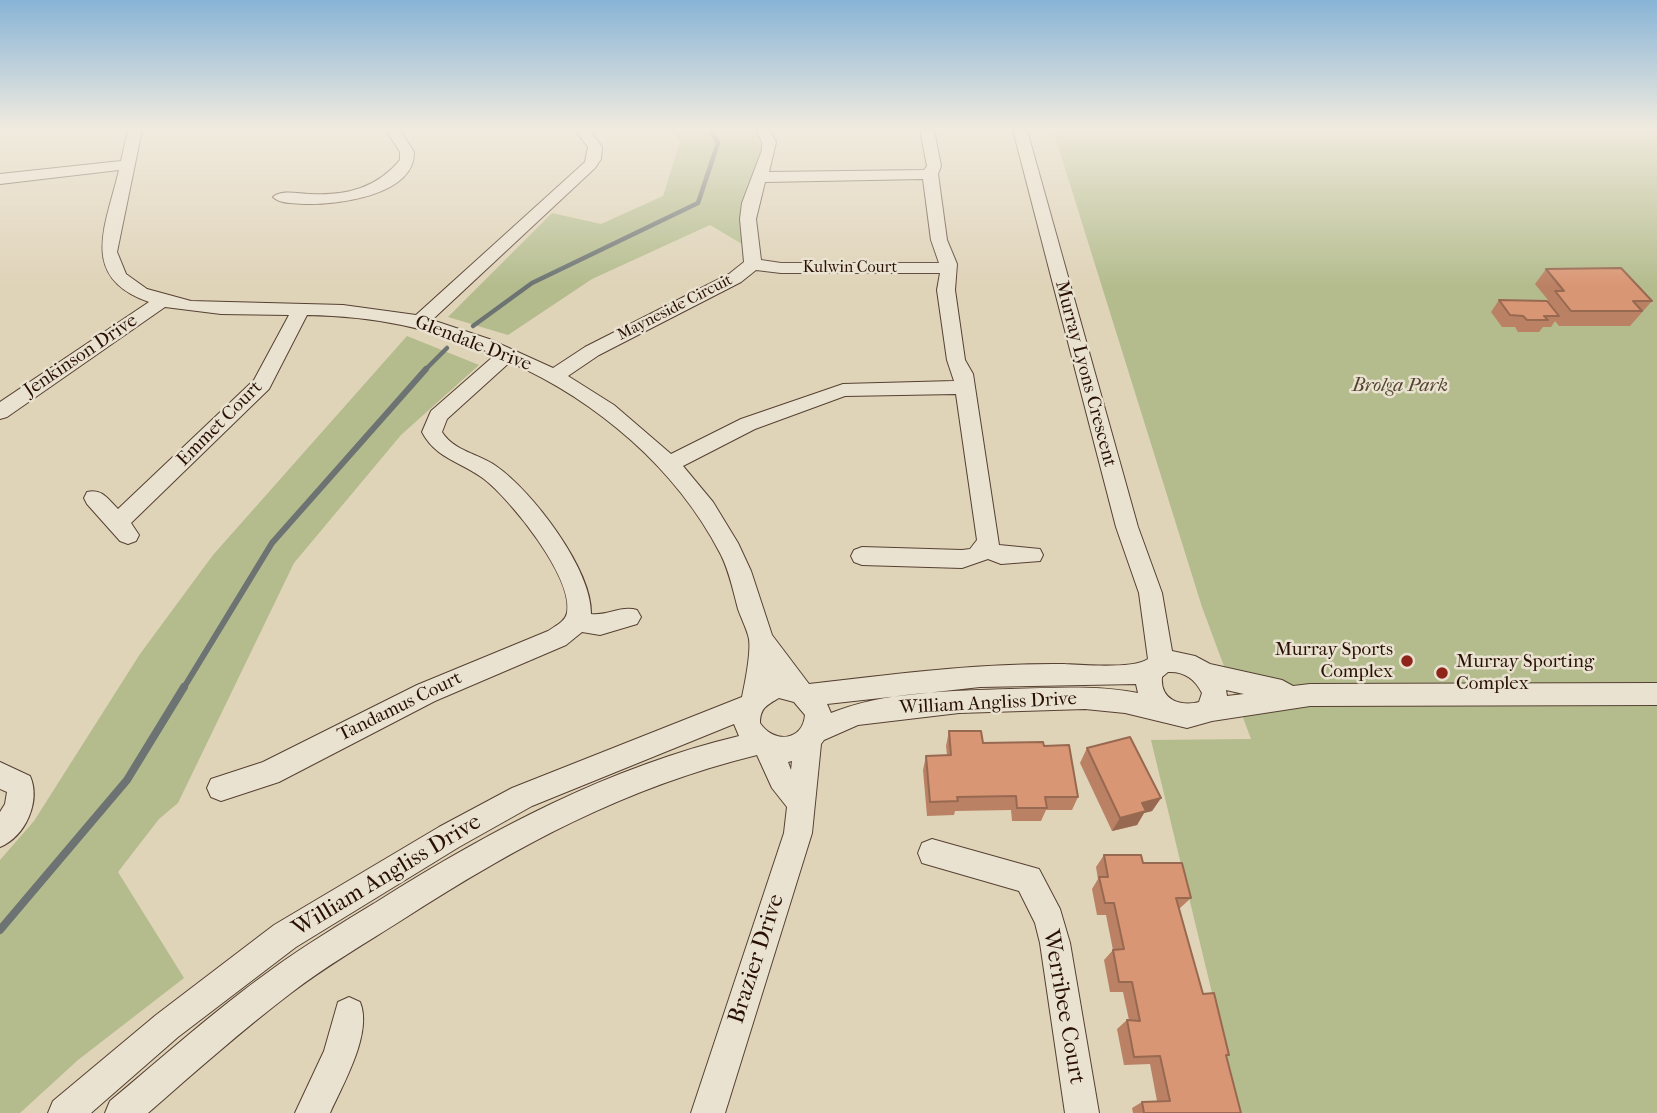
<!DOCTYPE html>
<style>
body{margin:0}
canvas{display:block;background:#dfd3b8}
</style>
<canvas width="1657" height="1113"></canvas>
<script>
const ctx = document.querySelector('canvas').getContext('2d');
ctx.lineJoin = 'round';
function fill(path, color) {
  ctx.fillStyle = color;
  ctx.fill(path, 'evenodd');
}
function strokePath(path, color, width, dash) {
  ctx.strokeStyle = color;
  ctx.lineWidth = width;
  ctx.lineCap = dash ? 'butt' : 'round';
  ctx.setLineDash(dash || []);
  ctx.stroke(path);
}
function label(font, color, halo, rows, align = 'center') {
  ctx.font = font + ' "IM FELL French Canon",serif';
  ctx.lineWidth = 5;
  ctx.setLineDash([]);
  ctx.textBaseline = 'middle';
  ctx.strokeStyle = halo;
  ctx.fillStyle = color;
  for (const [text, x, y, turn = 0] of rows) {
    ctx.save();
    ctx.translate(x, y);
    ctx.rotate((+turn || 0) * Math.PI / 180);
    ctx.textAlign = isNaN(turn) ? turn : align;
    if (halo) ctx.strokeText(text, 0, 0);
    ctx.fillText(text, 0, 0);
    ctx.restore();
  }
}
fill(new Path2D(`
 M672,130h82c18,25 -5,49 -12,74 -3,12 0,28 0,40l-32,-19 -118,54 -84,56 -60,-18 104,-104 49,11 62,-28 17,-54z
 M1053,130h604v983h-416l-90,-373 100,-1 -49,-132z
 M407,336l72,29 -78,70 -107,128 -116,240 -19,16 -41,53 66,106 -106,82 -58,53h-20v-253l34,-39 106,-167 73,-99z`), '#b4bc8d');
strokePath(new Path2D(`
 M473,326l59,-43 166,-80 20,-60 -8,-13
 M425,370l22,-22`), '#6c7372', 4.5);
strokePath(new Path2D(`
 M183,689l89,-146 154,-174`), '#6c7372', 6);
strokePath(new Path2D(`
 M0,930l127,-150 57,-93`), '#6c7372', 8);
const minor = new Path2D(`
 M128,130h14l-25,122 9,22 21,15 44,12 152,4 73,10 169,-153 3,-15 -13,-17h15l12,17 -1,12 -6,9 -163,152 57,19 64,29 32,-21 144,-73 15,-12 -4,-43 2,-16 20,-53v-8l-6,-12h14l6,12 -7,30 155,-2 3,-4 -7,-36h14l7,36 -3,8 9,66 10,24 -2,26 10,70 8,14 26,171 41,4 3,6 -3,6 -39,3 -13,-5 -26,9 -100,-3 -8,-3 -3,-6 3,-6 8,-3 100,3 8,-1 7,-9 -21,-146 -111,2 -90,33 -72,37 30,36 25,41 13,28 21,64 37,49c85,-10 169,-21 255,-20 19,1 70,5 84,-5l-9,-66 -23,-66 -103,-397h14l111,397 24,66 10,58 23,5 15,8 72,16 11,6 17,-2 347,-1v22l-347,1 -98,15 -25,7 -62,-15 -40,-4 -126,4 -101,12 -34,15 -3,4 -9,89 -87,280h-34l93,-280 3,-26 -15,-19 -15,-33c-134,33 -240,91 -355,165 -38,24 -76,46 -111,73 -50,38 -96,79 -143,120h-43l5,-12c53,-44 105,-91 161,-131 34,-25 71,-47 107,-69 113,-71 231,-134 361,-165l-5,-12 -202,82 -73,41 -163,100 -118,90 -87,76h-43l5,-12 103,-86 118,-90 165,-98 73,-39 230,-91c3,-14 9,-44 7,-58 -2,-10 -8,-21 -11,-30 -5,-19 -9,-39 -18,-56 -44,-85 -123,-152 -210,-191l-63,57 -5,13c12,19 37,22 54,34 36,25 96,103 95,148 16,2 31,-9 46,-4l4,7 -4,7 -37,11 -18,-3 -16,13 -131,56 -156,81 -58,19 -10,-4 -4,-9 4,-9 52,-17 154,-77 131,-54c7,-5 17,-9 19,-18 7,-35 -56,-113 -83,-134 -22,-17 -48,-20 -62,-47l9,-21 64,-56c-62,-27 -121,-39 -188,-40l-38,74 -138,134 8,12 -3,6 -8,3 -8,-3 -33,-37 -3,-6 3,-6c15,-4 21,7 31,17l136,-129 35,-65 -68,-1 -56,-7 -158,110 -7,2v-17l149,-100c-71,-25 -43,-76 -30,-132l-119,14v-10l121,-13zM923,179l8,61 8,23h-158l-20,-3 -5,-41 9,-37zM756,270l25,3h159l-3,17 10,70 7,21 -111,3 -102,35 -70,35 -57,-49 -46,-29 31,-21 142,-73zM1168,672c16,-1 27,7 34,21l-3,9c-20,5 -39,-3 -37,-25zM1136,684l2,9c-42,-8 -85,-5 -128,-4 -58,2 -125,2 -179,24l-4,-9 153,-17zM1226,690l18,4 -17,2zM779,698l15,4 11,13c-2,26 -31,29 -45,8 0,-15 7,-18 19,-25zM792,761l-1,9 -3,-8z
 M386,130h14l14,22c1,44 -78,53 -110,52 -10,-1 -24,0 -31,-7 9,-8 26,-3 37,-3 36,2 67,-6 90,-34v-8z
 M0,762l30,14c11,25 -4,60 -30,71v-35l5,-8 2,-12 -7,-3z
 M932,839l107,30 21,40 10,34 29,170h-34l-25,-170 -5,-20 -16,-32 -97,-28 -4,-10 4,-10z
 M349,997l11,5c13,31 -17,82 -30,111h-35l29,-62 14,-49z`);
strokePath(minor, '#564132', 2);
fill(minor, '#eae2d1');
fill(new Path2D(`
 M1546,269l106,32 -22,25h-71l-4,-5 -4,6h-8l-4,5h-21l-3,-5h-13l-11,-15 8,-12 49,1v-1l-13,-16z
 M949,731l34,12 61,3 34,51 -6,13h-26l-5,11h-29l-1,-11 -56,1 -1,4 -27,1 -4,-46 3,-14 21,-1 -1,-9z
 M1087,748l74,50 -9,13 -8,2 -7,12 -25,6 -32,-68z
 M1104,855l39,8 48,35 -12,11 24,85 26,61 -3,2 15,56h-108l-1,-5 10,-6 15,-1 -7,-37 -26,1 -7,-36 10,-9h2l-6,-28h-13l-6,-32 9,-10 -7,-35h-9l-5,-26 6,-10 -2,-12z`), '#bb8164');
fill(new Path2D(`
 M1161,798l-9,13 -8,2 -7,12 -25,6 8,-13 22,-15z`), '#986951');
const building = new Path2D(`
 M1621,268l31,33h-19l9,10h-71l-16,-20h9l-18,-22z
 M1499,300l48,1 12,15h-15l4,4h-21l-4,-4 -13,-1z
 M949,731h32l2,12 60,-1 1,4 25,-1 9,52h-33l2,11h-30l-1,-12 -59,1 1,4 -28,1 -4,-46 25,-1z
 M1130,737l31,61 -19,5 4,8 -26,7 -33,-70z
 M1104,855h37l2,8h39l9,35h-15l27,96 11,-1 15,62h-3l15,58h-97l-2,-11 28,-1 -10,-45 -26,1 -7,-37 13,1 -8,-39h-13l-6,-32 11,-1 -10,-46h-9l-6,-26h9z`);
fill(building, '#d99674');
strokePath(building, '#986951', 2);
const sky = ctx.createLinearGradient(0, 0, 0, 286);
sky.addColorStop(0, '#88b4d6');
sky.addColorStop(0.45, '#f1ebdf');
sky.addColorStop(1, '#f1ebdf00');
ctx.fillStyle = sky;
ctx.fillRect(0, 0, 1657, 286);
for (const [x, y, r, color] of [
 [1407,661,7,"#8f2418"],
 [1442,673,7,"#8f2418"]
]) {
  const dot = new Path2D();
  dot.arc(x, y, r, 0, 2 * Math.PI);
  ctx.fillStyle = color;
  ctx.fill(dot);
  strokePath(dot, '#eae2d1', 2.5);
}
label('16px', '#291005', '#eae2d1', [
 ["Kulwin Court",850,268],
 ["Mayneside Circuit",675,308,-27]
]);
label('19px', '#291005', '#eae2d1', [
 ["Glendale Drive",473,344,21],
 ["Jenkinson Drive",81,356,-34],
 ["Murray Lyons Crescent",1085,374,75],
 ["Emmet Court",220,424,-45],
 ["William Angliss Drive",988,704,-3],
 ["Tandamus Court",400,707,-26]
]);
label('italic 19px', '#53442e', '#eae2d1', [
 ["Brolga Park",1400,386]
]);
label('19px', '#291005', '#eae2d1', [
 ["Murray Sports",1393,650],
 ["Complex",1393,672],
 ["Murray Sporting",1456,662,"left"],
 ["Complex",1456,684,"left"]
], 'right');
label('23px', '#291005', '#eae2d1', [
 ["William Angliss Drive",387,876,-31],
 ["Brazier Drive",757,959,-72],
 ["Werribee Court",1063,1007,80]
]);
</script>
